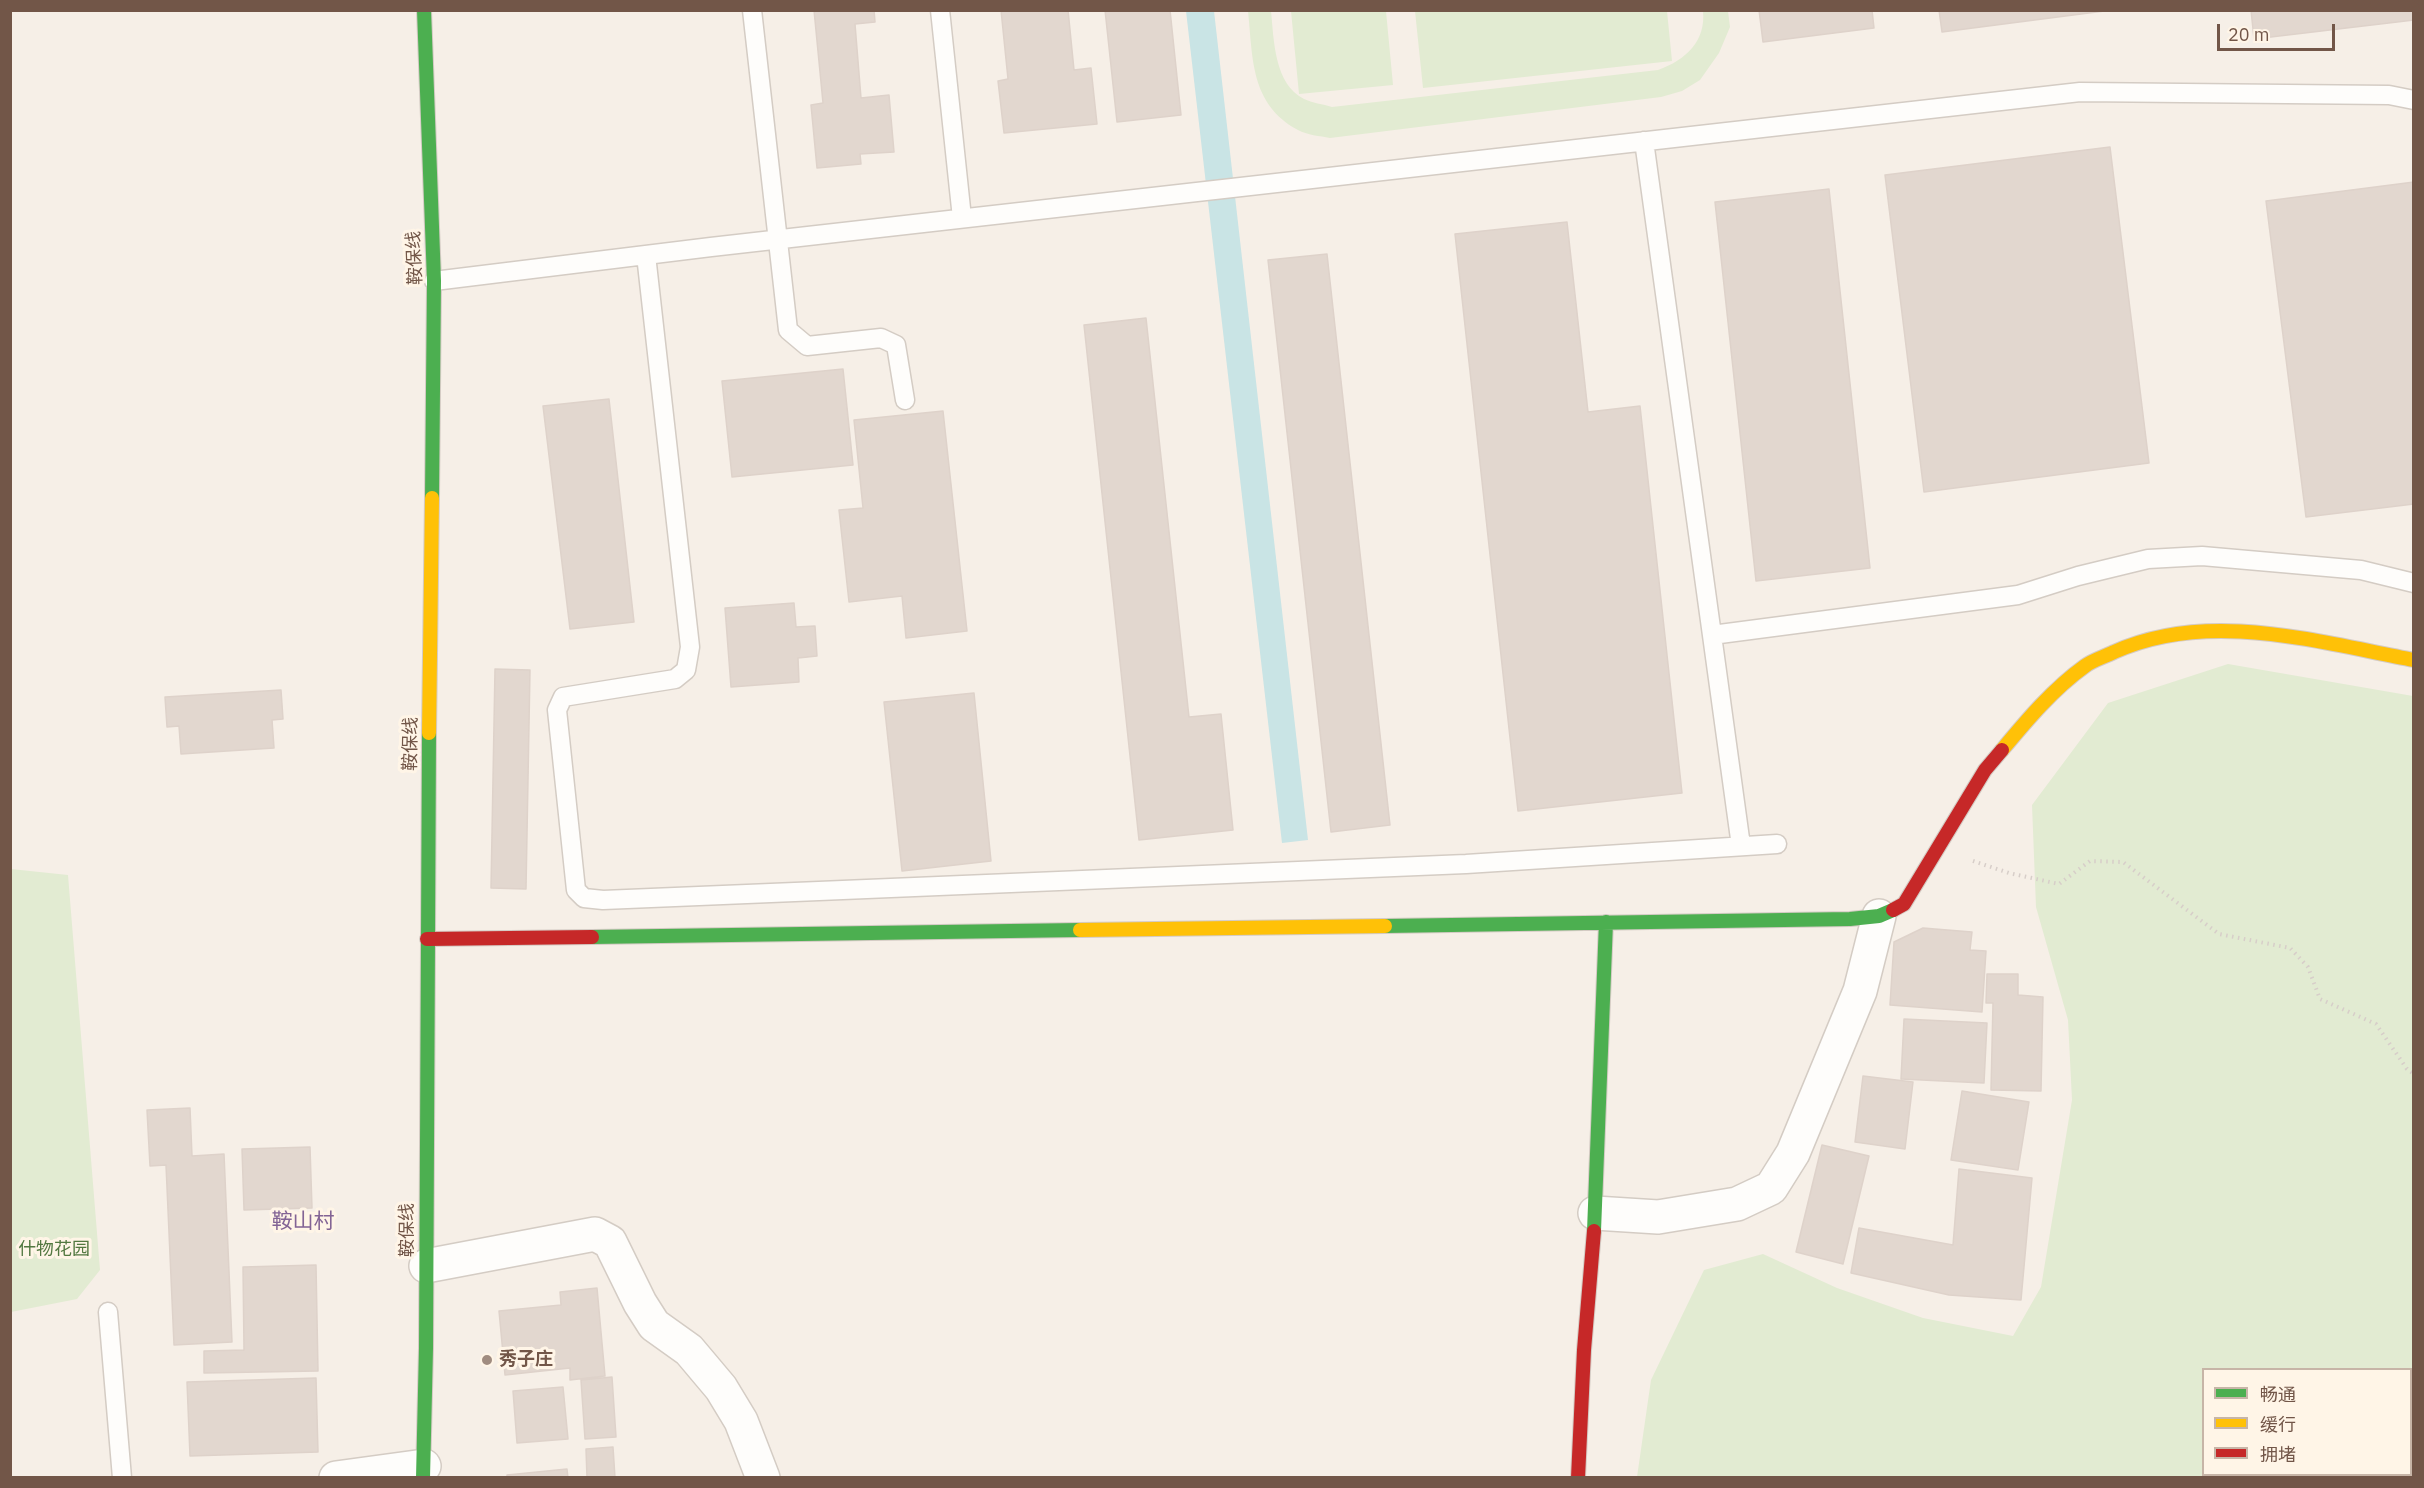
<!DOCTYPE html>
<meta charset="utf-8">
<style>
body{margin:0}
#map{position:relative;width:2424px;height:1488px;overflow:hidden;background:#f6efe7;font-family:"IBM Plex Sans","Noto Sans SC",sans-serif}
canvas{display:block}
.frame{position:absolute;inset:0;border:12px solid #725648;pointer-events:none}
.legend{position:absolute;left:2202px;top:1368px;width:210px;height:108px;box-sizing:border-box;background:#fff5e7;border:2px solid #c7b5a7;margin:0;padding:8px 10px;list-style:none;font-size:18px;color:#725648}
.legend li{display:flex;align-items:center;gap:12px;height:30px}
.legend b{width:30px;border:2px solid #c7b5a7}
.scale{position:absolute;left:2217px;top:24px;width:118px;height:27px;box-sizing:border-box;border:3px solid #725648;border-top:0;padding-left:8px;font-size:18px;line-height:21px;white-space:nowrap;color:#725648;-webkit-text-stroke:4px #fff5e7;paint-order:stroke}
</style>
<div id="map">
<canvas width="2424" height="1488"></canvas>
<div class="frame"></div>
<ul class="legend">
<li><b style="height:8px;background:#4caf50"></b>畅通</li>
<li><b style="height:8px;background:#ffc107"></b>缓行</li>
<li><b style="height:8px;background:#c62828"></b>拥堵</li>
</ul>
<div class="scale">20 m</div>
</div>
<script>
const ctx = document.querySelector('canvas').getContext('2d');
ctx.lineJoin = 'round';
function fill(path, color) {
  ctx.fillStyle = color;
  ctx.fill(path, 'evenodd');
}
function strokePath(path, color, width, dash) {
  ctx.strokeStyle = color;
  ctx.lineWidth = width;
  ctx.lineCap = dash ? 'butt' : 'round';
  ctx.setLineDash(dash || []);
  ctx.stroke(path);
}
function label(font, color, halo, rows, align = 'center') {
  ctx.font = font + ' "IBM Plex Sans","Noto Sans SC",sans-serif';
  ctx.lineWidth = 6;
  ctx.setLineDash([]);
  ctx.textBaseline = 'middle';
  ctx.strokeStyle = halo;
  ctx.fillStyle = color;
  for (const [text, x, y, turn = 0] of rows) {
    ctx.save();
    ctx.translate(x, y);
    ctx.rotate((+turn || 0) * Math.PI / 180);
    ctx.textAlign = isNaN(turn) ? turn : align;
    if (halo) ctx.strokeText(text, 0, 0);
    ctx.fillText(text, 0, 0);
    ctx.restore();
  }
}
fill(new Path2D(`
 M1248,11h23c3,29 3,73 33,88 8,4 19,5 28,8l326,-37c28,-10 48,-29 45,-59h25l2,16 -11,26 -19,27 -18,11 -21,6 -331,41c-10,-2 -23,-3 -32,-8 -48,-26 -45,-72 -50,-119z
 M1291,11h95l7,74 -94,9z
 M1415,11h252l5,50 -249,27z
 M2228,664l185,32v781h-776l14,-97 53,-110 59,-16 74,34 86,30 90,18 28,-49 31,-187 -4,-80 -32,-113 -4,-102 76,-102zM2204,1370h206v104h-206z
 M11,869l57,6 32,395 -23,29 -66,13z`), '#e2ebd2');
fill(new Path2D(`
 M1186,11h28l94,829 -26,3z`), '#c9e4e5');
const building = new Path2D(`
 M814,10h60l1,12 -20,2 6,74 28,-3 5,57 -34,2 1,10 -44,4 -6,-63 12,-2z
 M1001,10h67l6,60 17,-2 6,56 -93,9 -6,-52 10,-2z
 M1105,10h65l11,105 -64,7z
 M1759,10h113l2,18 -111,14z
 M1939,10h173l-170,22z
 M2251,10h163v10l-160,19z
 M2110,147l39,316 -225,29 -39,-317z
 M2414,182v322l-108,13 -40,-316z
 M1829,189l41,379 -114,13 -41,-379z
 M1567,222l21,190 52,-6 42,387 -164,18 -63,-577z
 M1327,254l63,571 -59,7 -63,-572z
 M1146,318l43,399 32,-3 12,116 -94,10 -55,-515z
 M843,369l10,96 -121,12 -10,-96z
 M609,399l25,223 -64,7 -27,-223z
 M943,411l24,220 -61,7 -4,-42 -53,6 -10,-92 24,-2 -9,-88z
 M794,603l2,24 19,-1 2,30 -19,2 1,24 -68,5 -6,-79z
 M495,669l35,1 -4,219 -35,-1z
 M281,690l2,29 -11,1 2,28 -93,6 -2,-28 -12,1 -2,-30z
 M974,693l17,168 -89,10 -18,-169z
 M1923,928l49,4 -2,18 16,1 -4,61 -92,-7 4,-63z
 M1987,974h31v21l25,2 -2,94 -50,-1 2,-87h-7z
 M1904,1019l83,4 -3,60 -83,-4z
 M1863,1076l50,6 -8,67 -50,-7z
 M1962,1091l67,11 -11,68 -67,-10z
 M190,1108l2,48 32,-2 8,188 -58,3 -8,-180 -16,1 -3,-56z
 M1822,1145l47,11 -26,108 -47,-12z
 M310,1147l2,61 -68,2 -2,-61z
 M1959,1169l73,9 -11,122 -72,-5 -98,-22 8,-45 94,17z
 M316,1265l2,106 -114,2v-22l40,-1 -1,-83z
 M597,1288l8,88 -35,4v-12l-65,7 -6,-64 62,-6 -1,-13z
 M612,1377l4,60 -31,2 -4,-59z
 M316,1378l2,74 -128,4 -3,-74z
 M563,1387l5,52 -51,4 -4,-52z
 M613,1447l2,31h-28l-1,-29z
 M567,1469l1,9h-61v-3z`);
fill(building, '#e2d7cf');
strokePath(building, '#ded2ca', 1.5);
const lane = new Path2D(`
 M752,10l36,320 19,16 74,-8 15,7 9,55
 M940,10l22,208
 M1644,141l97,705
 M646,255l44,392 -4,23 -11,9 -112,18 -6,13 19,180 8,8 19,2 863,-36 311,-20
 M434,281l277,-34 1369,-155 309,3 25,5
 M1712,635l306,-40 60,-19 70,-17 54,-3 159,14 53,13
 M108,1312l14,166`);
const street = new Path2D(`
 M1595,1213l63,4 79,-13 34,-16 22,-35 67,-162 19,-75
 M426,1266l169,-32 15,8 30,61 14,22 35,25 32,38 20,33 22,57
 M336,1478l88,-12`);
const fast = new Path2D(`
 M424,10l10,271 -2,217
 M1385,926l465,-7 29,-3 14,-6
 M592,937l488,-7
 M1594,1231l12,-309
 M423,1478l3,-130 3,-615`);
const slow = new Path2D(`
 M429,733l3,-235
 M2002,750c25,-30 51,-61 83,-84 8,-6 19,-9 29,-14 94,-43 203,-10 300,8
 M1080,930l305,-4`);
const jam = new Path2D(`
 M1893,910l11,-6 81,-134 17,-20
 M427,939l165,-2
 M1578,1478l6,-128 10,-119`);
strokePath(lane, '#d4ccc4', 21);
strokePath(street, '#d4ccc4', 36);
strokePath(fast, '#d4cbc4', 16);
strokePath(slow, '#d4cbc4', 16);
strokePath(jam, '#d4cbc4', 16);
strokePath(new Path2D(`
 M1973,861l36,12 50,11 31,-23 33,1 96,72 71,14 18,19 12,32 56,25 31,45 7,5`), '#d7cec9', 4, [1.5, 4.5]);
strokePath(lane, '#fefdfb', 18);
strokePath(street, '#fefdfb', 33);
strokePath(fast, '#4caf50', 14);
strokePath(slow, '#ffc107', 14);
strokePath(jam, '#c62828', 14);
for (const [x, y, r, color] of [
 [487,1360,6,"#a08c80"]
]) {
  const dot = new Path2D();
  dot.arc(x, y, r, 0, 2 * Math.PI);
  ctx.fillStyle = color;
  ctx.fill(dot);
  strokePath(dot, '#fff5e7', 2);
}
label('18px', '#725648', '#fff5e7', [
 ["鞍保线",415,258,-92],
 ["鞍保线",411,744,-89],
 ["鞍保线",408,1230,-90]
]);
label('18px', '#537841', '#fff5e7', [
 ["什物花园",54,1250]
]);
label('bold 18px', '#725648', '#fff5e7', [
 ["秀子庄",499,1360]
], 'left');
label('21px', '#836495', '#fff5e7', [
 ["鞍山村",303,1222]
]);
</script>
